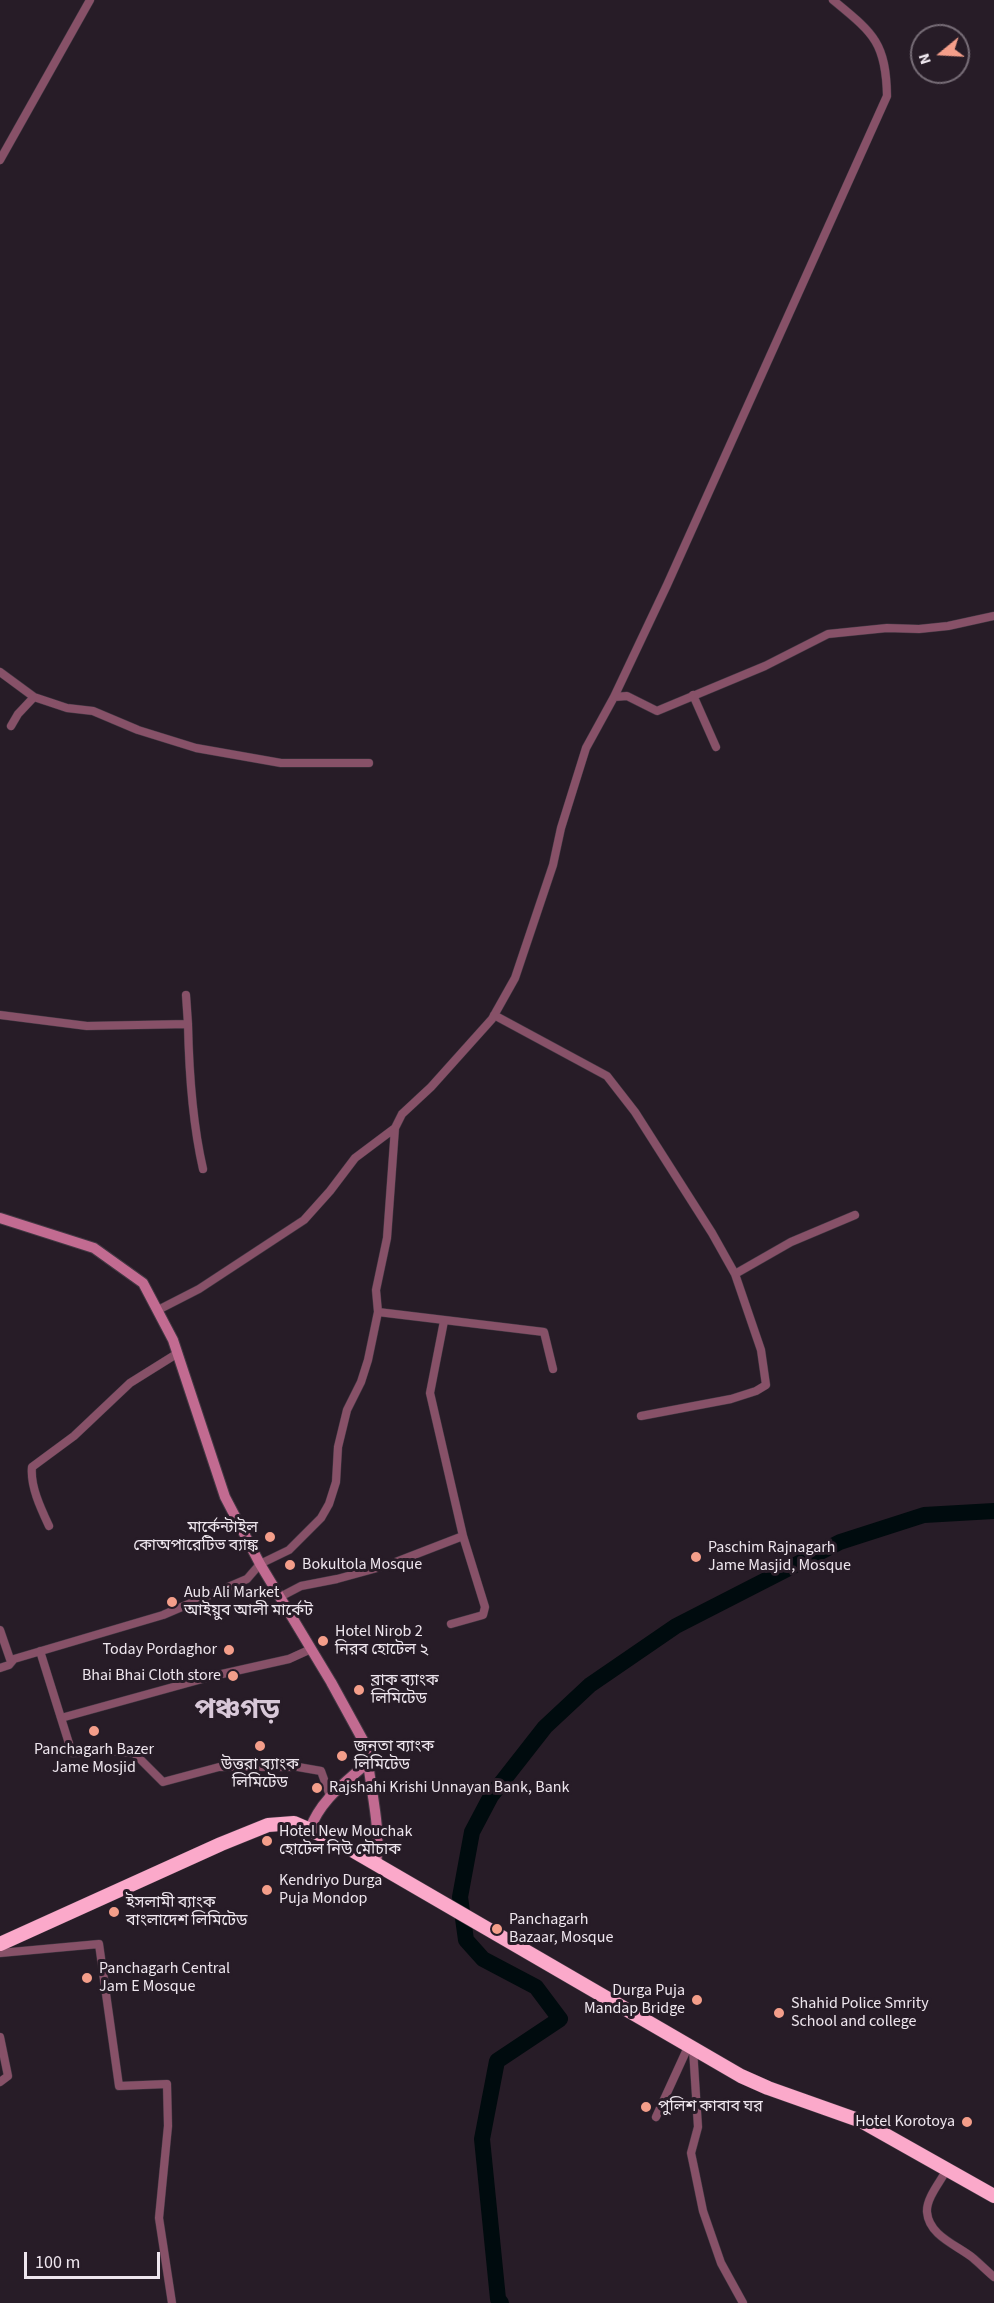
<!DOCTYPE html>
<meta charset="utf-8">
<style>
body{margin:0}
#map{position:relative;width:994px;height:2303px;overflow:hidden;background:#271c27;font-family:"Source Sans 3",sans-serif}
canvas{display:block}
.north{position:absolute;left:910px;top:24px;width:60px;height:60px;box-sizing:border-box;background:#271c27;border:2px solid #776d77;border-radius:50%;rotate:252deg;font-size:16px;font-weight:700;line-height:24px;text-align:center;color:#eee6ee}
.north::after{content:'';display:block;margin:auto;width:21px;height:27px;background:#f49e8a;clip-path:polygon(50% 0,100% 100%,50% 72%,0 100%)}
.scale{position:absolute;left:24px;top:2252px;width:136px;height:27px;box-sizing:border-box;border:3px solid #eee6ee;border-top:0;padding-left:8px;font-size:18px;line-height:21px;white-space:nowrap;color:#eee6ee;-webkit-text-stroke:4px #271c27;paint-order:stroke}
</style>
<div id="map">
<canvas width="994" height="2303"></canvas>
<div class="north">N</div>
<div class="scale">100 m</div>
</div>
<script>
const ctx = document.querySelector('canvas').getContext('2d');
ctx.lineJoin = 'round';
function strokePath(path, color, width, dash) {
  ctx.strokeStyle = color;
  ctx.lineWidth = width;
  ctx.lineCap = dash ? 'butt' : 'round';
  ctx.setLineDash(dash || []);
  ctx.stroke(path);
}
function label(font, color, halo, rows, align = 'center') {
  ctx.font = font + ' "Source Sans 3","Noto Sans Bengali",sans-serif';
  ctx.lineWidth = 6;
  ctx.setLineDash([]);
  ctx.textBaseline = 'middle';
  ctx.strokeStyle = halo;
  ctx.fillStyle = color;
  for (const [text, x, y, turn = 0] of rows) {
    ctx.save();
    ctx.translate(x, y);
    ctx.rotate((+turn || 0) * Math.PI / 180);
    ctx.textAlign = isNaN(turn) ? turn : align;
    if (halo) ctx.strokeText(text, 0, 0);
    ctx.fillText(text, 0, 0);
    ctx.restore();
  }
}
strokePath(new Path2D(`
 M501,2303l-3,-4 -16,-160 15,-78 63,-42 -24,-32 -53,-28 -17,-19 -6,-43 12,-65 19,-36 54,-69 45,-42 86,-59 164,-84 84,-27 70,-4`), '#000b0e', 16);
const street = new Path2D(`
 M0,160l90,-160
 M0,672l34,25 -16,17 -7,12
 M693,695l23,52
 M34,697l33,11 26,3 45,19 58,18 85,15h88
 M614,697l53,-112 220,-489c-1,-54 -14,-63 -54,-96
 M0,1015l87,11 101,-2 -2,-29
 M494,1015l113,61 28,36 77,121 23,41 26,76 5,35 -10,6 -25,8 -90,17
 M188,1024c1,49 4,97 15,145
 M735,1274l56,-32 64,-27
 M158,1310l41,-21 105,-69 26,-29 25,-33 40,-30
 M378,1312l-2,-22 11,-52 8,-110 7,-14 29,-27 61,-68 23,-41 38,-113 8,-37 25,-80 28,-51 13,-1 30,15 108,-45 63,-32 59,-6 32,1 29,-3 46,-10
 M49,1526c-8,-17 -19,-40 -17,-59l42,-31 56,-53 48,-30
 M280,1597l21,-11 36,-7 51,-14 75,-29 -33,-143 14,-72
 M451,1624l32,-9 2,-8 -22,-71
 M0,1630l11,32
 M40,1651l21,67 152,-42 76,-17 22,-10
 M0,1668l9,-3 5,-6 149,-44 84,-36 13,-15 29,-14 32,-32 8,-14 7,-22 2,-35 9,-37 14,-28 7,-22 10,-48 166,20 9,37
 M61,1718l11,35 37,-2 25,2 29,29 56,-15h79l23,4 9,25
 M0,1953l99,-9 20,142 48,-2 1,42 -9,92 13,85
 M0,2037l8,39 -8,6
 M693,2049l5,78 -7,26 4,19 8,39 18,52 22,40
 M656,2117l32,-70
 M947,2169c-6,12 -21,29 -20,43 2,24 30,33 46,46 7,6 14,13 21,19`);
const secondary = new Path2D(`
 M0,1218l94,30 49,35 30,57 52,157 35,67 71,118 34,62 3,18c-23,21 -47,37 -58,67
 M368,1762c4,35 13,67 8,102`);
const highway = new Path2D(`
 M0,1944l221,-100 47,-19 26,-2 44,19 403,234 27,12 93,33 133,75`);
strokePath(street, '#433843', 9);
strokePath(secondary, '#433843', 12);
strokePath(highway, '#433843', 15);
strokePath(street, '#875168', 8);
strokePath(secondary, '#c26b91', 10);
strokePath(highway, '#fba9ca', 14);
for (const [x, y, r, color] of [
 [270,1537,6,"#f49e8a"],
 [696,1557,6,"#f49e8a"],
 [290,1565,6,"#f49e8a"],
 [172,1602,6,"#f49e8a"],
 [323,1641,6,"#f49e8a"],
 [229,1650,6,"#f49e8a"],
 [233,1676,6,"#f49e8a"],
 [359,1690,6,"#f49e8a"],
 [94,1731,6,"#f49e8a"],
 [260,1746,6,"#f49e8a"],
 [342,1756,6,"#f49e8a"],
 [317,1788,6,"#f49e8a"],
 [267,1841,6,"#f49e8a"],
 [267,1890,6,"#f49e8a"],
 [114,1912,6,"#f49e8a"],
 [497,1929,6,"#f49e8a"],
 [87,1978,6,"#f49e8a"],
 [697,2000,6,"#f49e8a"],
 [779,2013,6,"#f49e8a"],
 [646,2107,6,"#f49e8a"],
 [967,2122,6,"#f49e8a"]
]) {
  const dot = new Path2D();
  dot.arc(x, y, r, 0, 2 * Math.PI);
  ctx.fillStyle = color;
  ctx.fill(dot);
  strokePath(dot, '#271c27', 2);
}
label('16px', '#eee6ee', '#271c27', [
 ["মার্কেন্টাইল",258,1528,"right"],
 ["কোঅপারেটিভ ব্যাঙ্ক",258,1546,"right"],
 ["Paschim Rajnagarh",708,1548],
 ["Jame Masjid, Mosque",708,1566],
 ["Bokultola Mosque",302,1565],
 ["Aub Ali Market",184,1593],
 ["আইয়ুব আলী মার্কেট",184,1611],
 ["Hotel Nirob 2",335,1632],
 ["নিরব হোটেল ২",335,1650],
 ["Today Pordaghor",217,1650,"right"],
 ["Bhai Bhai Cloth store",221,1676,"right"],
 ["ব্রাক ব্যাংক",371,1681],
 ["লিমিটেড",371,1699],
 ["জনতা ব্যাংক",354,1747],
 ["লিমিটেড",354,1765],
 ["Panchagarh Bazer",94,1750,"center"],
 ["Jame Mosjid",94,1768,"center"],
 ["উত্তরা ব্যাংক",260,1765,"center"],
 ["লিমিটেড",260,1783,"center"],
 ["Rajshahi Krishi Unnayan Bank, Bank",329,1788],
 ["Hotel New Mouchak",279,1832],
 ["হোটেল নিউ মৌচাক",279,1850],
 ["Kendriyo Durga",279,1881],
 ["Puja Mondop",279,1899],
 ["ইসলামী ব্যাংক",126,1903],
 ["বাংলাদেশ লিমিটেড",126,1921],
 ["Panchagarh",509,1920],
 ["Bazaar, Mosque",509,1938],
 ["Panchagarh Central",99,1969],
 ["Jam E Mosque",99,1987],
 ["Durga Puja",685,1991,"right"],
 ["Mandap Bridge",685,2009,"right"],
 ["Shahid Police Smrity",791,2004],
 ["School and college",791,2022],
 ["পুলিশ কাবাব ঘর",658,2107],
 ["Hotel Korotoya",955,2122,"right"]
], 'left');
label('bold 28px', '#d8c8d8', '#271c27', [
 ["পঞ্চগড়",237,1712]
]);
</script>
